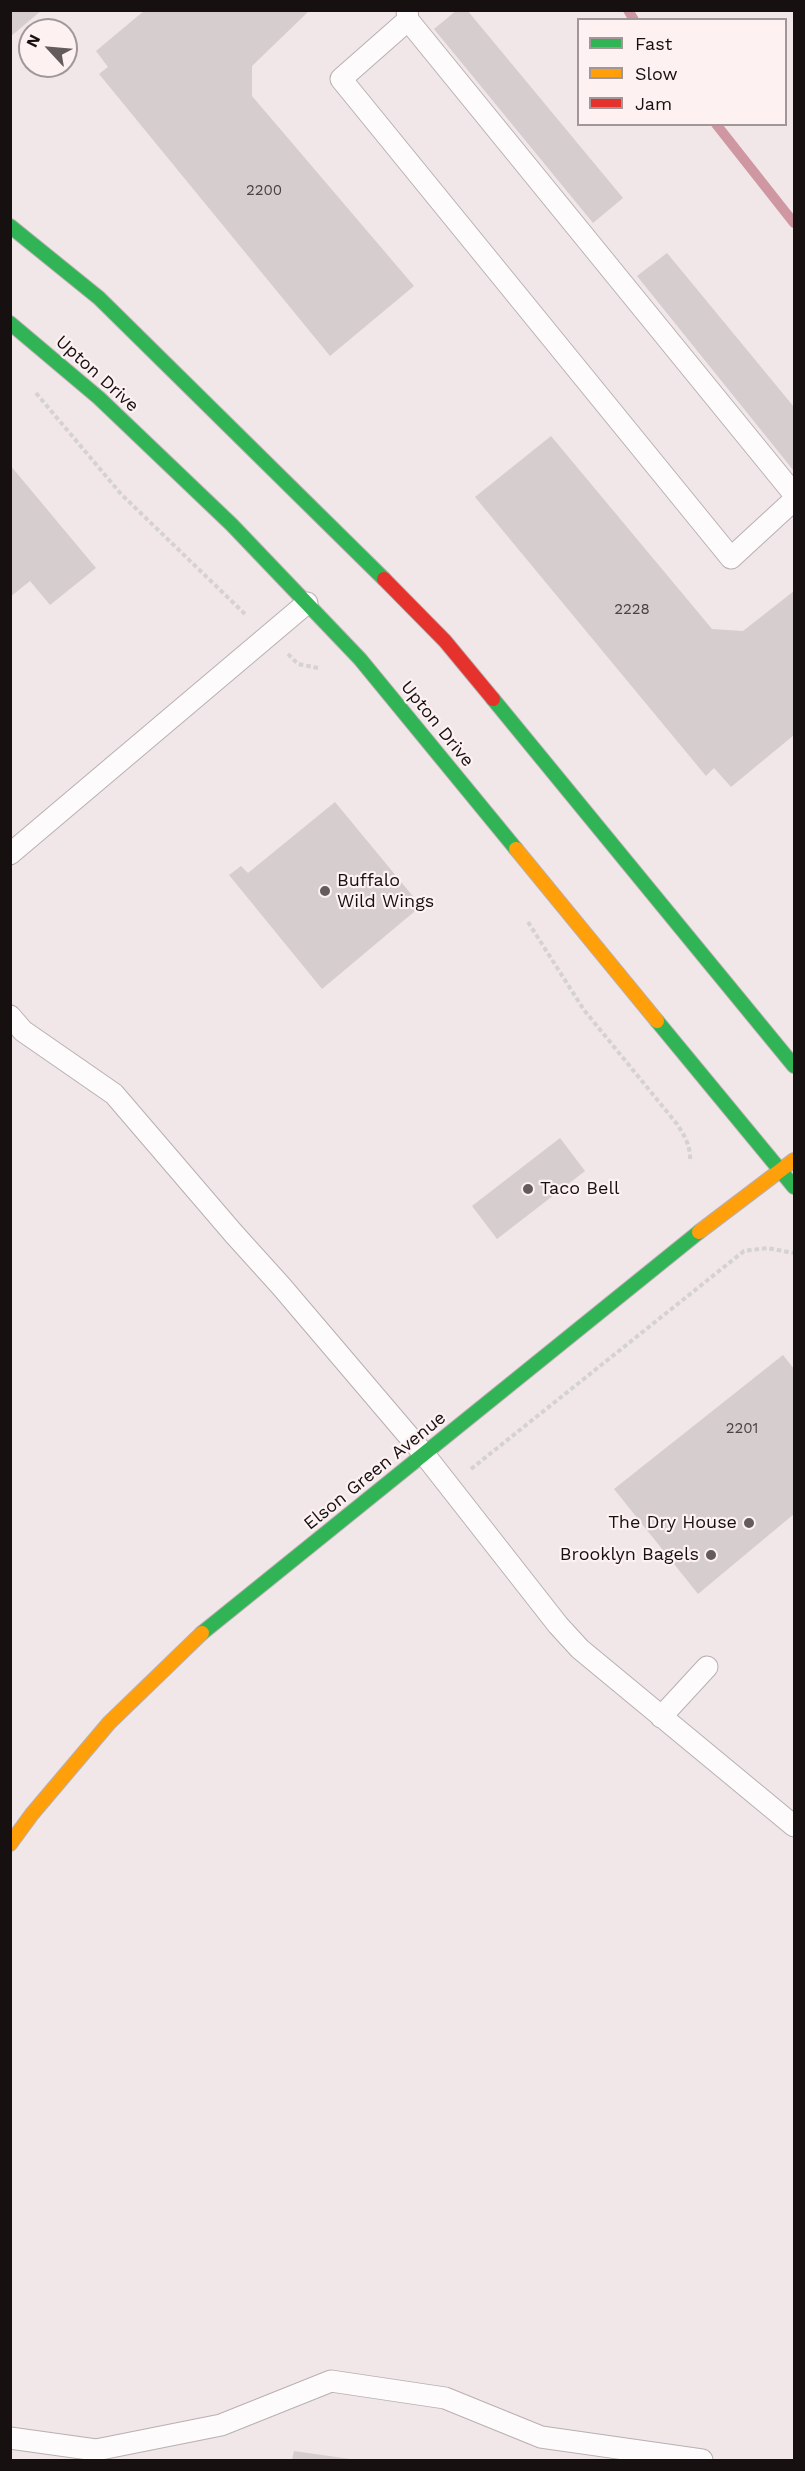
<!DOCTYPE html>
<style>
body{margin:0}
#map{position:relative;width:805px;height:2471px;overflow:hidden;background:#f1e6e8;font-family:"Work Sans",sans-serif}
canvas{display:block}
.frame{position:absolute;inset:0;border:12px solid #171011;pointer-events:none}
.legend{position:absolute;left:577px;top:18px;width:210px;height:108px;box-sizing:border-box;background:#fdf1f2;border:2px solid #a19798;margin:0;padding:8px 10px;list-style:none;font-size:18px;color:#171011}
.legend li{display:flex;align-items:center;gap:12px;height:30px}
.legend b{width:30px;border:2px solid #a19798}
.north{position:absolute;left:18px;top:18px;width:60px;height:60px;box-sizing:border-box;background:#fdf1f2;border:2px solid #a19798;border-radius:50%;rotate:296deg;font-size:16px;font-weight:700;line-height:24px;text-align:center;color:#171011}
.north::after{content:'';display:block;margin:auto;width:21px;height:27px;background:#635b5c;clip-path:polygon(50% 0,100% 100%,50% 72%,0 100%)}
</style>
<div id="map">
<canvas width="805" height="2471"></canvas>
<div class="frame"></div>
<ul class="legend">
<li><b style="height:8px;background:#30b455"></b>Fast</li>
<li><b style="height:8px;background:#ff9f0a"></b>Slow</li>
<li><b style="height:8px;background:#e5322d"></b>Jam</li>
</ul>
<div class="north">N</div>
</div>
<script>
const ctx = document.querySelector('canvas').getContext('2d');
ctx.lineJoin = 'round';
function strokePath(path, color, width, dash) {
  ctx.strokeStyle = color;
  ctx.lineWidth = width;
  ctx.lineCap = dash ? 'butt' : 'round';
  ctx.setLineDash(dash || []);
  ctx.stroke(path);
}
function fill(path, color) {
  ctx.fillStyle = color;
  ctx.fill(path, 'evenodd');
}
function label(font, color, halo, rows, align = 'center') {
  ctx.font = font + ' "Work Sans",sans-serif';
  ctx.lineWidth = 4.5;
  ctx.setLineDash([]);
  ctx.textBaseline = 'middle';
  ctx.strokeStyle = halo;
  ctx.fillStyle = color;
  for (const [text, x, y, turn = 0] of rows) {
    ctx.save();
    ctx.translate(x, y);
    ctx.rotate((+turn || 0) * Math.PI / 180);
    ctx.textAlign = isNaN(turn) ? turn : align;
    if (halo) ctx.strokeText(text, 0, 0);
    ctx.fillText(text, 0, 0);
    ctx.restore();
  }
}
strokePath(new Path2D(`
 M628,10l6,10
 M716,124l78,99`), '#ce97a1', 10);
fill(new Path2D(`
 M10,10h32l-32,27z
 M145,10h165l-58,56v30l162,190 -84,70 -231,-282 9,-7 -12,-16z
 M457,10h10l156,188 -30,25 -159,-194z
 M667,253l127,154v64l-157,-195z
 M551,436l161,193 31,2 51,-40v144l-63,52 -17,-19 -8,8 -231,-279z
 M10,465l86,103 -46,37 -20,-24 -20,16z
 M335,802l86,104 -99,83 -93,-114 12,-9 7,7z
 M560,1138l25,33 -88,68 -25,-33z
 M783,1355l11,14v145l-96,80 -84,-105z
 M294,2451l56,8v1h-58z`), '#d5cdce');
const lane = new Path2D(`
 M407,10l1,10 386,474
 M408,20l-67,59 390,479 63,-58
 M10,854l297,-251
 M10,1016l13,15 91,63 120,140 47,52 143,168 134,171 22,24 214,177
 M661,1717l46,-50
 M10,2438l86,12 125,-25 110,-44 114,17 96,39 161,23`);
const fast = new Path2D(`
 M10,226l89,72 285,281
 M10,323l89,75 133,127 128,134 156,190
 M493,699l301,367
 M657,1021l137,166
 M202,1633l497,-401`);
const slow = new Path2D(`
 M516,849l141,172
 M699,1232l95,-72
 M10,1844l22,-30 77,-91 93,-90`);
const jam = new Path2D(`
 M384,579l61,62 48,58`);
strokePath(lane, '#b8b0b1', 23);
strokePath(fast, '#b8b0b1', 16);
strokePath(slow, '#b8b0b1', 16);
strokePath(jam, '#b8b0b1', 16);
strokePath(new Path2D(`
 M36,393l85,101 126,122
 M288,654l10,10 20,4
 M528,922l56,88 93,114c8,12 14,23 13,38
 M471,1469l273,-218 23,-3 27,5`), '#d5d2d2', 4, [4.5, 3]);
strokePath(lane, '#fdfbfc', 21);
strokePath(fast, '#30b455', 14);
strokePath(slow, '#ff9f0a', 14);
strokePath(jam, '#e5322d', 14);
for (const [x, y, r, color] of [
 [325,891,6,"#635b5c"],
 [528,1189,6,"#635b5c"],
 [749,1523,6,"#635b5c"],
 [711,1555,6,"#635b5c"]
]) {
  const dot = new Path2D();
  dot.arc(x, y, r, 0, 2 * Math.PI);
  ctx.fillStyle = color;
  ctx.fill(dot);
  strokePath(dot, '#fdf1f2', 2);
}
label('15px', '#4a4243', null, [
 ["2200",264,191],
 ["2228",632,610],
 ["2201",742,1429]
]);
label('18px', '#171011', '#fdf1f2', [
 ["Upton Drive",97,374,42],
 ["Upton Drive",437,724,51],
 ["Elson Green Avenue",375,1471,-39]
]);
label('18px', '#171011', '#fdf1f2', [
 ["Buffalo",337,881],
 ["Wild Wings",337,902],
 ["Taco Bell",540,1189],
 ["The Dry House",737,1523,"right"],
 ["Brooklyn Bagels",699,1555,"right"]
], 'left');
</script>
